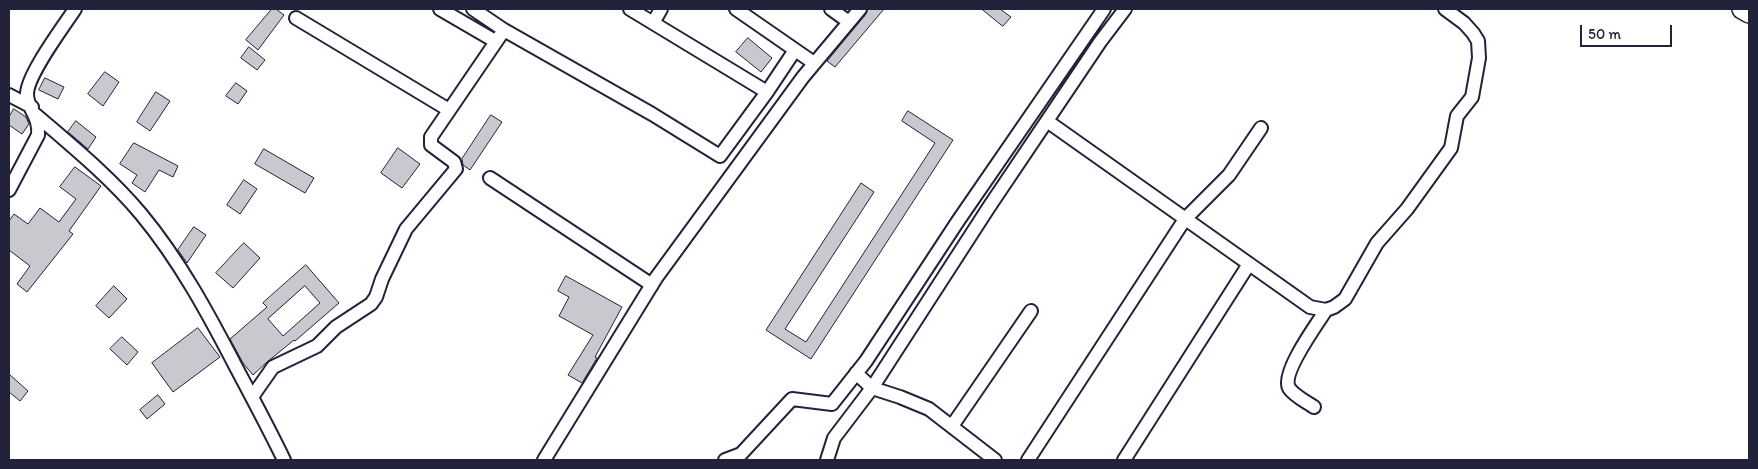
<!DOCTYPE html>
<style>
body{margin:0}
#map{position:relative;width:1758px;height:469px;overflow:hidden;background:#fff;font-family:Itim,sans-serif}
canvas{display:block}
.frame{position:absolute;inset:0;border:10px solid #22223b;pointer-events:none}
.scale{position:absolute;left:1580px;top:25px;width:92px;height:22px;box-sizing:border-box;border:2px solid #22223b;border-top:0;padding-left:6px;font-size:15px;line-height:18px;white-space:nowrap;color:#22223b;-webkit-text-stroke:4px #fff;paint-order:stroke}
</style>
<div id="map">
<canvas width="1758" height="469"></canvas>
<div class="frame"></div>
<div class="scale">50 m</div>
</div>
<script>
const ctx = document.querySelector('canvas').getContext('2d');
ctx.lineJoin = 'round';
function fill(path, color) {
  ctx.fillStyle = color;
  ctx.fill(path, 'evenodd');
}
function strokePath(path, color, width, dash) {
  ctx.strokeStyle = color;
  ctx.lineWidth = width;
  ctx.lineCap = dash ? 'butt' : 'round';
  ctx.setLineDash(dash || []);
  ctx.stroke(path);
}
const building = new Path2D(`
 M272,9h4l8,6 -26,35 -12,-10z
 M868,9h16l-49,58 -8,-6 39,-47z
 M982,9h18l11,8 -8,9z
 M748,38l24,20 -11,14 -25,-20z
 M249,47l16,13 -8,10 -16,-12z
 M105,72l14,10 -16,24 -15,-12z
 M45,78l19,9 -6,12 -19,-9z
 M236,83l11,8 -9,13 -12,-8z
 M156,92l14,9 -20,30 -13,-9z
 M14,109l12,8 3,7 -7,10 -13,-9v-8z
 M908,111l45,29 -142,219 -45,-29 95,-147 13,9 -89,137 21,13 129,-199 -33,-22z
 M491,115l11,7 -32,48 -7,-5 -1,-6z
 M76,121l20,16 -8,12 -20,-17z
 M134,143l44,23 -5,11 -14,-7 -14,22 -13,-9 5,-8 -17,-11z
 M398,148l22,16 -18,24 -21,-15z
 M264,149l50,29 -9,15 -50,-29z
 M75,167l26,19 -32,45 4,3 -46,58 -10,-8 13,-18 -21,-16v-29l5,-7 14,10 12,-16 19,14 17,-23 -16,-12z
 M244,180l13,9 -17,25 -13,-9z
 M194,227l12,8 -19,28 -9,-13z
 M244,243l16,15 -27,30 -17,-15z
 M306,265l33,38 -44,38 -1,-1 -27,22 -14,13 -10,-12 -13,-24 37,-32 -4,-4zM305,286l15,17 -37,33 -15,-17z
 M566,276l56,31 -27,50 2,1 -15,25 -14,-8 25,-40 -34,-19 10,-19 -11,-6z
 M114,286l13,13 -18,19 -13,-12z
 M198,328l22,29 -47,35 -21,-29z
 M122,337l16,15 -11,13 -17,-16z
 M9,374l19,17 -8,10 -11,-9z
 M158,395l7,9 -18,15 -7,-9z`);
fill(building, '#c8c8cf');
strokePath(building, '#22223b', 1);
const minor = new Path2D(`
 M440,9l55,32
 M473,9l31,21 148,84 68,42 47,-64 28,-42
 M630,9l137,83
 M736,9l78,54
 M831,9l18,13
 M296,18l153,92
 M653,23l8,-14
 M9,95l23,12
 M36,115c36,31 74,62 105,99 39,47 68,101 96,155 16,30 32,60 47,91
 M1047,121l263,186 16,3 8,-3 11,-8 32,-56 30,-34 44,-61 6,-32 15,-19 7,-39 -1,-17 -5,-8 -9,-10 -19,-14
 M490,178l162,107
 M9,190l29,-55c2,-19 -11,-26 -11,-41 0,-19 36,-67 48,-85
 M856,373l16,15 28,9 29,12 66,51
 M252,397l21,-30 44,-21 19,-19 35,-23 5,-7 6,-18 24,-50 50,-60 -2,-7 -23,-17v-8l73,-107
 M1314,407c-7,-5 -20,-11 -25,-19 -8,-15 28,-64 37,-78
 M952,426l79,-115
 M544,460l112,-182 147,-201 57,-68
 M725,460l16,-6 51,-55 40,5 34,-43 92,-140 146,-212
 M827,460l7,-22 38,-50 117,-181 111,-165 25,-33
 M1028,460l157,-241 44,-44 32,-47
 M1124,460l125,-196`);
const highway = new Path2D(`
 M1742,9l7,4`);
strokePath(minor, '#22223b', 16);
strokePath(highway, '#22223b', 22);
strokePath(minor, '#fff', 12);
strokePath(highway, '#fff', 19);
</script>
